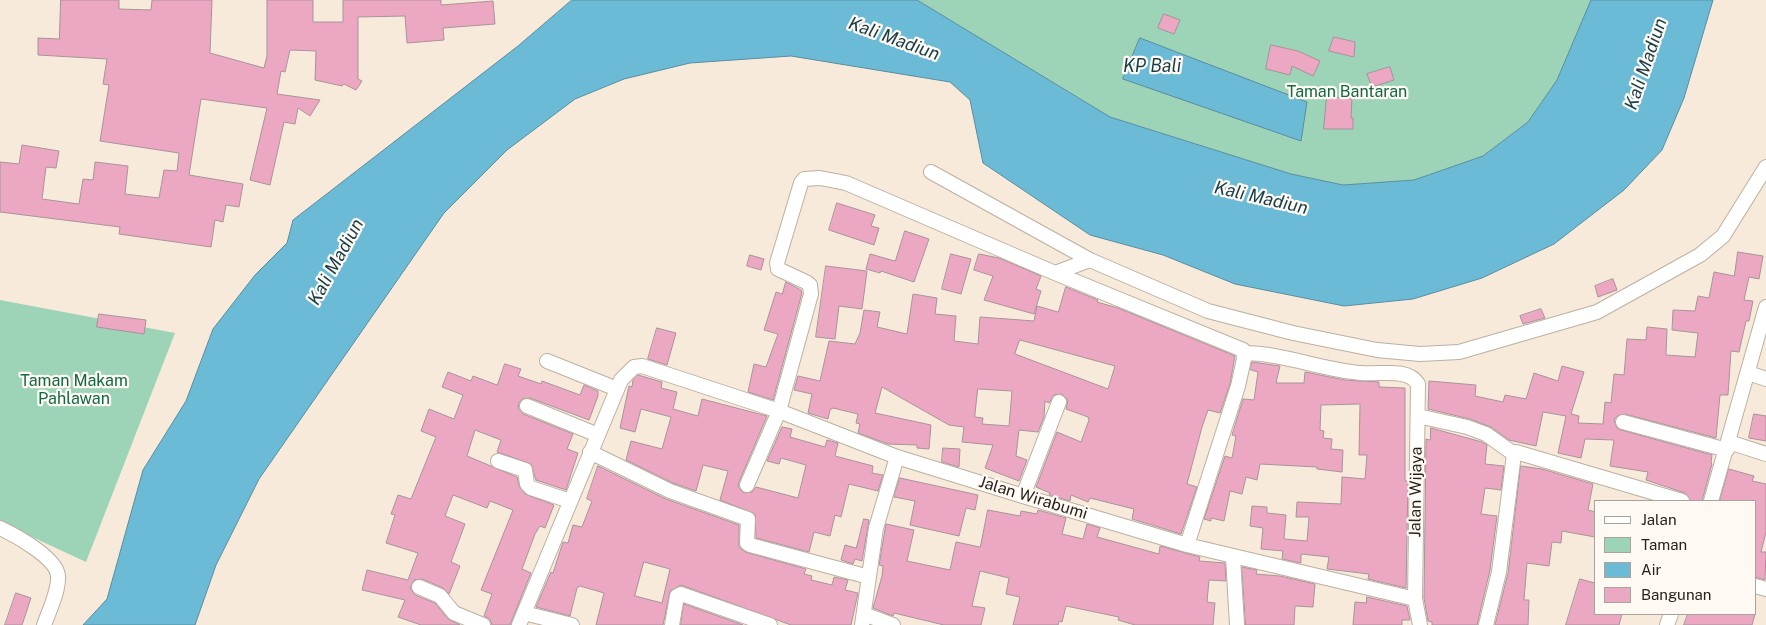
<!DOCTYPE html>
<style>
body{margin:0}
#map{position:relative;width:1766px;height:625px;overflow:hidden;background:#f8eada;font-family:"Public Sans",sans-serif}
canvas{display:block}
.legend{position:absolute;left:1594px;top:500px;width:162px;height:115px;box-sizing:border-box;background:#fef9f2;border:1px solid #a8a39d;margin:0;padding:6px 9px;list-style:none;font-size:15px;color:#28231e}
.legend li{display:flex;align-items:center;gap:10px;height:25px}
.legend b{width:25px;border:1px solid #a8a39d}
</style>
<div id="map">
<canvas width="1766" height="625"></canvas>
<ul class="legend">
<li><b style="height:6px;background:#fff"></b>Jalan</li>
<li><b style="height:14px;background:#9dd3b7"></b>Taman</li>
<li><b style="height:14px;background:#6cbbd6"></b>Air</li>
<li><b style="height:14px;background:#eca8c3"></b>Bangunan</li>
</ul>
</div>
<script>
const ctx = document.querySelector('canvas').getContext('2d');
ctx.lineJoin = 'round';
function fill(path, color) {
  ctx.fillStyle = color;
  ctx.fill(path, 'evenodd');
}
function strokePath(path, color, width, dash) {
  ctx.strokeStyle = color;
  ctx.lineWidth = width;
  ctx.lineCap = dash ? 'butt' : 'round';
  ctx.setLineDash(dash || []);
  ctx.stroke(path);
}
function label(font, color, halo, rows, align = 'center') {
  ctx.font = font + ' "Public Sans",sans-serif';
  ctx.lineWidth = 4.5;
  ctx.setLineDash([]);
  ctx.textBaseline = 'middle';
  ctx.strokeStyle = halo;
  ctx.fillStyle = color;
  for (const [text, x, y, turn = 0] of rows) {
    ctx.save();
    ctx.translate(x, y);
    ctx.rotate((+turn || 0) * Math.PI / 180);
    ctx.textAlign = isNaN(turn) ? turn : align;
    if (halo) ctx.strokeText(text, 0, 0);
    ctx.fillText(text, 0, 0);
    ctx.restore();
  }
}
fill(new Path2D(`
 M917,0h674l-34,80 -29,42 -45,34 -69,24 -72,5 -51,-11 -181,-57z
 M0,300l175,33 -89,229 -86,-40z`), '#9dd3b7');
const water = new Path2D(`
 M572,0h345l193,117 181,57 52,11 71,-5 69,-24 45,-34 29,-42 34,-80h122l-29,98 -22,52 -38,40 -70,54 -72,34 -69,21 -69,7 -109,-22 -72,-29 -73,-20 -107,-72 -13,-63 -20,-18 -159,-26 -101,7 -66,16 -49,20 -68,51 -63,63 -185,266 -43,86 -21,60h-112l24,-26 36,-129 43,-69 27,-72 42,-54 32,-32 6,-23 225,-174z
 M1140,38l167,64 -6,39 -178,-62z`);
fill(water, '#6cbbd6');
strokePath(water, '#588d9f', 1);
const building = new Path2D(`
 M61,0h58v9l32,1 1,-10h60l-2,53 54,15 3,-12v-56h46v22h30v-22h98v5l52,-4 2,23 -52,4 1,12 -37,3 -2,-27 -47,1v62l4,2 -6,9 -12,-6 -2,2 -27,-6 1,-29 -26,-1 -5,22 -4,-1 -4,23 43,6 -10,16 -12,-8 -3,16 -11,-2 -14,63 -20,-5 17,-72 -66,-9 -12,76 54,9 -4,23 -13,-2 -3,17 -8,-2 -4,27 -92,-13 1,-7 -120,-15v-50l19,2 3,-19 37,6 -3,17 -10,-1 -4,32 37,5 4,-25 10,1 2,-18 33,4 -3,28 34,4 5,-28 13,1 2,-18 -79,-12 9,-56 -6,-1 4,-25 -69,-4v-17l21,1z
 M1164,14l16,6 -6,14 -16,-6z
 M1334,37l21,5 -1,15 -25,-6z
 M1271,45l27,6 22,10 -7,15 -21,-10 -2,9 -24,-6z
 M1390,67l4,13 -22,7 -5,-13z
 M1327,97l25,1 -1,20h2v11h-29z
 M837,203l38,12 -4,11 8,2 -5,17 -45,-15z
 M905,231l24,8 -15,43 -33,-11 -1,2 -14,-4 4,-15 25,7z
 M1738,252l25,4 -4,23 -10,-2 -5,23 9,1 -4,20h-3l-7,31 -8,-1 -3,44h-8l-4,43 -91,-24 -8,2 -3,4 3,8 4,2 91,25 -1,8 1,1 -10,37h-11l-6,-8 -39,-13 2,-8 -38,-6 4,-26 -29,-1 -4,19 -23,-5 8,-37 -23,-4 -7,34 -27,-6 -18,-13 -21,-8 -42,-10 1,-28 47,4 -1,11 28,6 2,-7 21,4 8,-26 24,8 4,-15 22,6 -13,42 8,2 -1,7 25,1 2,-22 6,1 3,-29 10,1 3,-36 19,1 1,-13 20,2 -1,26 29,2 3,-24 -26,-3 1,-20 22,1 3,-15 11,2 5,-26 20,4z
 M951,254l20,5 -10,35 -19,-5z
 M979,254l20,4 42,18 -5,13 5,2 -7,23 -50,-14 9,-24 -19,-6z
 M750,255l14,4 -3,11 -14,-4z
 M826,266l41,5 -5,38 -23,-3 -4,33 -19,-2z
 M1613,279l4,11 -19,7 -3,-11z
 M786,282l15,8 1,3 -29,107 -25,-8 6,-28 12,3 12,-33 -14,-4 12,-38 6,2z
 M1066,287l32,13 -1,2 21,6 117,48 -5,28 -10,29 -12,-3 -6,17 -15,57 10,3 -16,47 -49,-15 2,-10 -44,-11 -2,4 -17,-7 -1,6 -21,-6 1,-2 -14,-6 21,-55 24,10 8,-22 -1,-3 -22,-8 2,-9 -6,-6 -8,1 -5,8 -4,-2 -1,16 -6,15 -19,-2 -3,26 11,4 -8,21 -34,-13 8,-23 -31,-3 2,-15 -15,-2 -67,-38 -7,26 56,12 -2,24 -12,-1v-3l-29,-1 -30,-11 2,-9 -4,-1 2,-9 -25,-6 -3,2 -2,9 -20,-6 4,-19 -18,-4 4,-14 22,5 9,-40 26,3 5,-11 4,-23 16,2 -3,15 30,7 6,-40 24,4 -2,16 21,2 -2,25 24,3 2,-27 54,4 3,-15 21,6zM1020,340l95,26 -7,23 -93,-35zM978,389l34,2 -3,35 -27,-2 1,-6 -8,-1z
 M1541,309l4,9 -22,6 -3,-8z
 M99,314l47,6 -2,14 -47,-7z
 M657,328l19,5 -9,32 -19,-6z
 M1252,362l28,4 -4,17h28l1,-11 40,8 34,2v5l26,1v93h3l-2,107 -38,-9 1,-5 -42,-5 2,-12 -28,-3v9l-19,-4 1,-8 -22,-2 2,-21 -13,-2 2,-20 15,1v6l19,2 -2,24 23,2 2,-24h-13l1,-15 44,2 1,-27 23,2 2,-24h-8l1,-51 -39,1 -1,25 4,1 -1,7 9,1 -1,10 12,1 -1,22 -25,-3v-2l-57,-3 -3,16 -11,-3 -4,17 -12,-3 -6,30 -13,-3v3l-7,-2 21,-63 7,2 4,-22 -4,-1 11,-36 11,1 4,-28 -7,-2z
 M505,364l16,5 -3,7 23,8 1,-3 38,14 4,-10 14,6v5l-9,24 -59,-22 -8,1 -3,4 -1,5 5,6 50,20 -6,15 11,4 -12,37 -30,-10 -5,-16 -34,-12 4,-12 -26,-10 -8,26 50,21 2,9 6,8 29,11 -9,23 -5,-2 -5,8 -13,35 9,4 -21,52h-18l-2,-6 -6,-3 8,-22 -11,-4 32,-80 -23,-9 -3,7 -34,-13 -8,21 20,8 -14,38 9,4 -11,28 -6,-6 -21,-9 -8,1 -4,8 5,7 20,8 13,16 12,6h-39l-23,-8 7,-17 -43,-10 5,-20 41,10 10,-27 -32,-10 9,-28 -4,-1 7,-19 13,4 25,-62 -15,-6 8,-22 25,10 9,-24 -21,-8 6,-15 23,9 2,-5 24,9z
 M638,375l24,7 -1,6 16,4 -4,17 25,7 4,-17 65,17 -28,66 -1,4 5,7 9,-1 4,-5 42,11 8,-33 -25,-7 -2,6 -12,-3 15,-34 10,2 -2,8 35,10 2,-7 11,3 -3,13 38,10 -1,7 11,2 -5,16 -29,-7 -8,33 -6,-2 -5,21 -16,-4 -5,20 -53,-14 -1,-24 -35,-14 8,-29 -25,-6 -7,26 -23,-8 -47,-23 5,-19 31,8 9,-32 -30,-8 -6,23 -15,-4 9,-42 3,1 1,-7z
 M1754,414l12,2v25l-17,-3z
 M1431,428l51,14 5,3 -2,19 19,2 -3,24 -16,-2 -4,26 16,2 -7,54 -13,55h-45v-3l-4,-1 -4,-23 2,-159 4,1z
 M943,448l17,1 -1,18 -17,-5z
 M598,466l68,33 73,26v22l6,5 61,17 -2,5 8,2 -1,4 21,5 2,-8 14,3 -3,10 13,3 -7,32h-60l-110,-40 -11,6 -7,34h-67l8,-32 -24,-7 -3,2 -7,28 -34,-9 15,-35 2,1 10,-31 5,1 5,-18 9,2 10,-26 -5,-2zM644,562l26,7 -8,34 -27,-7z
 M1521,466l21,3 51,15 -5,26 7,2v25l-33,-6 -1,12 -9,-1 -3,24 -22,-3 -3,37h5l-1,25h-33l13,-52z
 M1729,469l25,7 -2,5 14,3v48l-5,20h5l-1,28 -10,-3v-76h-35z
 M900,478l78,17 -3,15 -9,-2 -7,28 -49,-11 5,-24 -21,-4z
 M988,510l32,6 1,-5 16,3 1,-4 28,8 -4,16 21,5 4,-15 13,4 -3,9 62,17 1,-8 40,11 -1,4 26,2 1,18 -17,-1 -2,22 8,1 -2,22h-78l-17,-5 1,-3 -53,-11 -4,16 -3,-1 -1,4h-45l7,-28 -14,-3 3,-16 -29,-7 -8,35 13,2 -4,17h-37l-50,-12 -1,3 -20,-8 9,-32 1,-10 -4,-1 7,-41 28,6 -7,31 43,9 6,-28 24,5z
 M864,519l5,1 -7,41 -7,-2 -2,5 -12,-4 4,-15 11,3z
 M1242,567l15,3 -1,4 24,2 35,8 -2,23 -18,-1 -1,19h-48z
 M1580,579l15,4v31h27l-3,11h-53z
 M16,593l15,5 -9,27h-17z
 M1367,597l40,9 3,14h-8v5h-49l2,-23 11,1z
 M684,604l59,21h-62z
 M1688,614h67l-3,11h-68z`);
fill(building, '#eca8c3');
strokePath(building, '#a7939b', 1);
const minor = new Path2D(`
 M931,172l159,88
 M1055,273l35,-13 118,51 85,22 84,17 43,4 39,-2 138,-40 103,-57 23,-19 43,-69
 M1244,353c37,0 79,17 117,20 18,2 46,-6 57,11l-3,215
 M547,361l70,28
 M1748,373l18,6
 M527,406l71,29
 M1418,416l49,11 19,7 28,20
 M1623,422l104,28
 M1729,442l37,12
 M590,452l80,39 78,28 -1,24 3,2 119,32
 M498,461l27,9 2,14 4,4 39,13
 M747,485l32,-74 32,-117 -1,-9 -4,-3 -28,-13 -1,-6 24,-80 3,-4 16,-1 26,5 209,90 188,77 1,9 -6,27 -51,159
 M1023,496l36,-94
 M1711,501l55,-194
 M0,528c15,7 57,30 58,48 1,15 -9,35 -14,49
 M1233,557l4,68
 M1755,586l11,3
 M419,587l21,9 14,17 29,12
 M524,613l48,12
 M864,614l29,11
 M519,625l102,-245 13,-13 8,-1 137,45 118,46 126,39 164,49 228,54 5,26
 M672,625l5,-29 4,-2 89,31
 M862,625l14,-97 21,-71
 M1486,625l13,-53 15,-118 2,-2 166,49
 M1667,625l4,-11`);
strokePath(minor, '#bcb0a1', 16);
strokePath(minor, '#fff', 14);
label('16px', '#126747', '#fef9f2', [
 ["Taman Bantaran",1347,92],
 ["Taman Makam",74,381],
 ["Pahlawan",74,399]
]);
label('16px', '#28231e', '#fef9f2', [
 ["Jalan Wijaya",1416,492,-89],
 ["Jalan Wirabumi",1033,498,17]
]);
label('italic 18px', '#183d49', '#fef9f2', [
 ["Kali Madiun",894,39,20],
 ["Kali Madiun",1646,64,-71],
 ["KP Bali",1152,66],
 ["Kali Madiun",1261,198,13],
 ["Kali Madiun",336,262,-61]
]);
</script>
